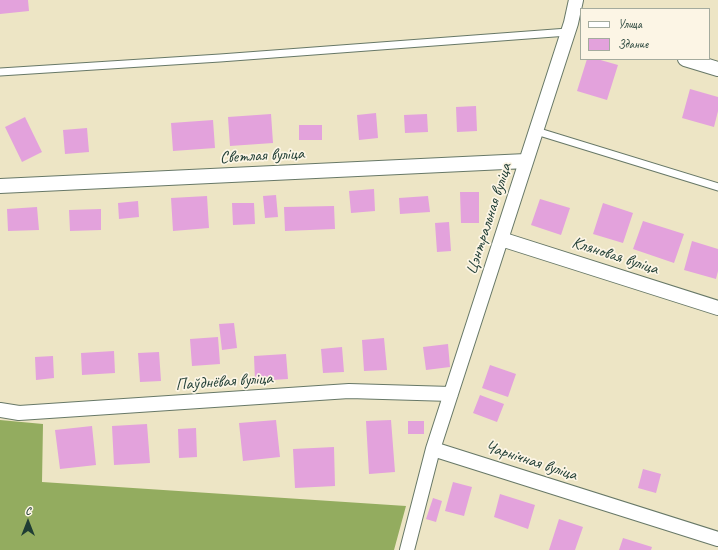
<!DOCTYPE html>
<meta charset="utf-8">
<style>
body{margin:0}
#map{position:relative;width:718px;height:550px;overflow:hidden;background:#ede5c5;font-family:Caveat,sans-serif}
canvas{display:block}
.legend{position:absolute;left:580px;top:8px;width:130px;height:52px;box-sizing:border-box;background:#fcf5e5;border:1px solid #a4ab9e;margin:0;padding:5px 7px;list-style:none;font-size:12px;color:#1f3d34}
.legend li{display:flex;align-items:center;gap:8px;height:20px}
.legend b{width:20px;border:1px solid #a4ab9e}
.north{position:absolute;left:8px;top:502px;width:40px;height:40px;-webkit-text-stroke:3px #fcf5e5;paint-order:stroke;rotate:0deg;font-size:11px;font-weight:700;line-height:16px;text-align:center;color:#1f3d34}
.north::after{content:'';display:block;margin:auto;width:14px;height:18px;background:#1f3d34;clip-path:polygon(50% 0,100% 100%,50% 72%,0 100%)}
</style>
<div id="map">
<canvas width="718" height="550"></canvas>
<ul class="legend">
<li><b style="height:5px;background:#fff"></b>Улица</li>
<li><b style="height:11px;background:#e3a2dc"></b>Здание</li>
</ul>
<div class="north">С</div>
</div>
<script>
const ctx = document.querySelector('canvas').getContext('2d');
ctx.lineJoin = 'round';
function fill(path, color) {
  ctx.fillStyle = color;
  ctx.fill(path, 'evenodd');
}
function strokePath(path, color, width, dash) {
  ctx.strokeStyle = color;
  ctx.lineWidth = width;
  ctx.lineCap = dash ? 'butt' : 'round';
  ctx.setLineDash(dash || []);
  ctx.stroke(path);
}
function label(font, color, halo, rows, align = 'center') {
  ctx.font = font + ' Caveat,sans-serif';
  ctx.lineWidth = 3.5;
  ctx.setLineDash([]);
  ctx.textBaseline = 'middle';
  ctx.strokeStyle = halo;
  ctx.fillStyle = color;
  for (const [text, x, y, turn = 0] of rows) {
    ctx.save();
    ctx.translate(x, y);
    ctx.rotate((+turn || 0) * Math.PI / 180);
    ctx.textAlign = isNaN(turn) ? turn : align;
    if (halo) ctx.strokeText(text, 0, 0);
    ctx.fillText(text, 0, 0);
    ctx.restore();
  }
}
fill(new Path2D(`
 M0,420l43,4 -1,58 364,24 -12,44h-394z`), '#93ac5f');
fill(new Path2D(`
 M0,0h28l1,11 -29,3z
 M587,59h10l21,6 -11,35 -30,-9z
 M690,89l28,8v14l-4,16 -32,-9z
 M476,106l1,25 -20,1 -1,-25z
 M376,113l2,25 -19,2 -2,-25z
 M271,114l2,29 -43,3 -2,-29z
 M427,114l1,18 -23,1 -1,-18z
 M25,117l17,35 -20,10 -17,-35z
 M213,120l2,28 -42,3 -2,-28z
 M299,125h23v15h-23z
 M87,128l2,24 -24,2 -2,-24z
 M374,189l1,22 -24,2 -2,-22z
 M460,192h19v31h-18z
 M276,195l2,22 -13,1 -2,-22z
 M207,196l2,32 -36,3 -2,-33z
 M428,196l2,16 -30,2 -1,-16z
 M540,199l30,9 -9,27 -30,-10z
 M138,201l1,16 -20,2 -1,-16z
 M232,203h22l1,21 -22,1z
 M603,203l30,10 -10,30 -30,-9z
 M334,206l1,23 -50,2 -1,-24z
 M37,207l2,23 -31,1 -1,-22z
 M101,209v21l-31,1 -1,-21z
 M643,221l41,13 -10,29 -41,-14z
 M449,222l2,29 -14,1 -2,-29z
 M692,241l26,8v22l-2,8 -32,-9z
 M234,323l3,25 -15,2 -3,-26z
 M218,337l2,27 -28,2 -2,-27z
 M384,338l3,32 -23,1 -2,-31z
 M448,344l2,23 -24,3 -3,-23z
 M342,347l2,25 -21,1 -2,-24z
 M114,351l1,22 -33,2 -1,-22z
 M159,352l2,29 -21,1 -2,-29z
 M286,354l2,25 -33,2 -1,-25z
 M53,356l1,22 -18,2 -1,-23z
 M490,365l26,9 -8,23 -26,-9z
 M480,395l24,9 -7,18 -24,-9z
 M276,420l4,37 -37,4 -4,-38z
 M391,420l4,52 -26,2 -3,-53z
 M408,421h16v13h-16z
 M147,424l3,39 -36,2 -2,-39z
 M92,426l4,39 -36,4 -5,-39z
 M196,428l1,29 -18,1 -1,-29z
 M334,447l1,39 -40,2 -2,-39z
 M643,469l18,5 -5,19 -18,-5z
 M453,482l19,5 -8,29 -19,-5z
 M500,494l35,11 -7,24 -34,-12z
 M433,498l9,3 -6,21 -10,-3z
 M559,519l24,8 -8,23h-26z
 M623,538l29,9 -1,3h-32z`), '#e3a2dc');
const lane = new Path2D(`
 M0,72l220,-14 348,-26
 M536,131l182,56`);
const street = new Path2D(`
 M685,59l33,10
 M0,186l526,-25
 M501,239l217,69
 M0,410l19,3 330,-22 102,3
 M433,449l138,-426 5,-23
 M407,550l26,-101 285,90`);
strokePath(lane, '#677867', 9);
strokePath(street, '#677867', 16);
strokePath(lane, '#fff', 7);
strokePath(street, '#fff', 14);
label('17px', '#1f3d34', '#fcf5e5', [
 ["Светлая вуліца",262,156,-3],
 ["Цэнтральная вуліца",489,219,-72],
 ["Кляновая вуліца",615,256,18],
 ["Паўднёвая вуліца",224,382,-4],
 ["Чарнічная вуліца",531,461,18]
]);
</script>
